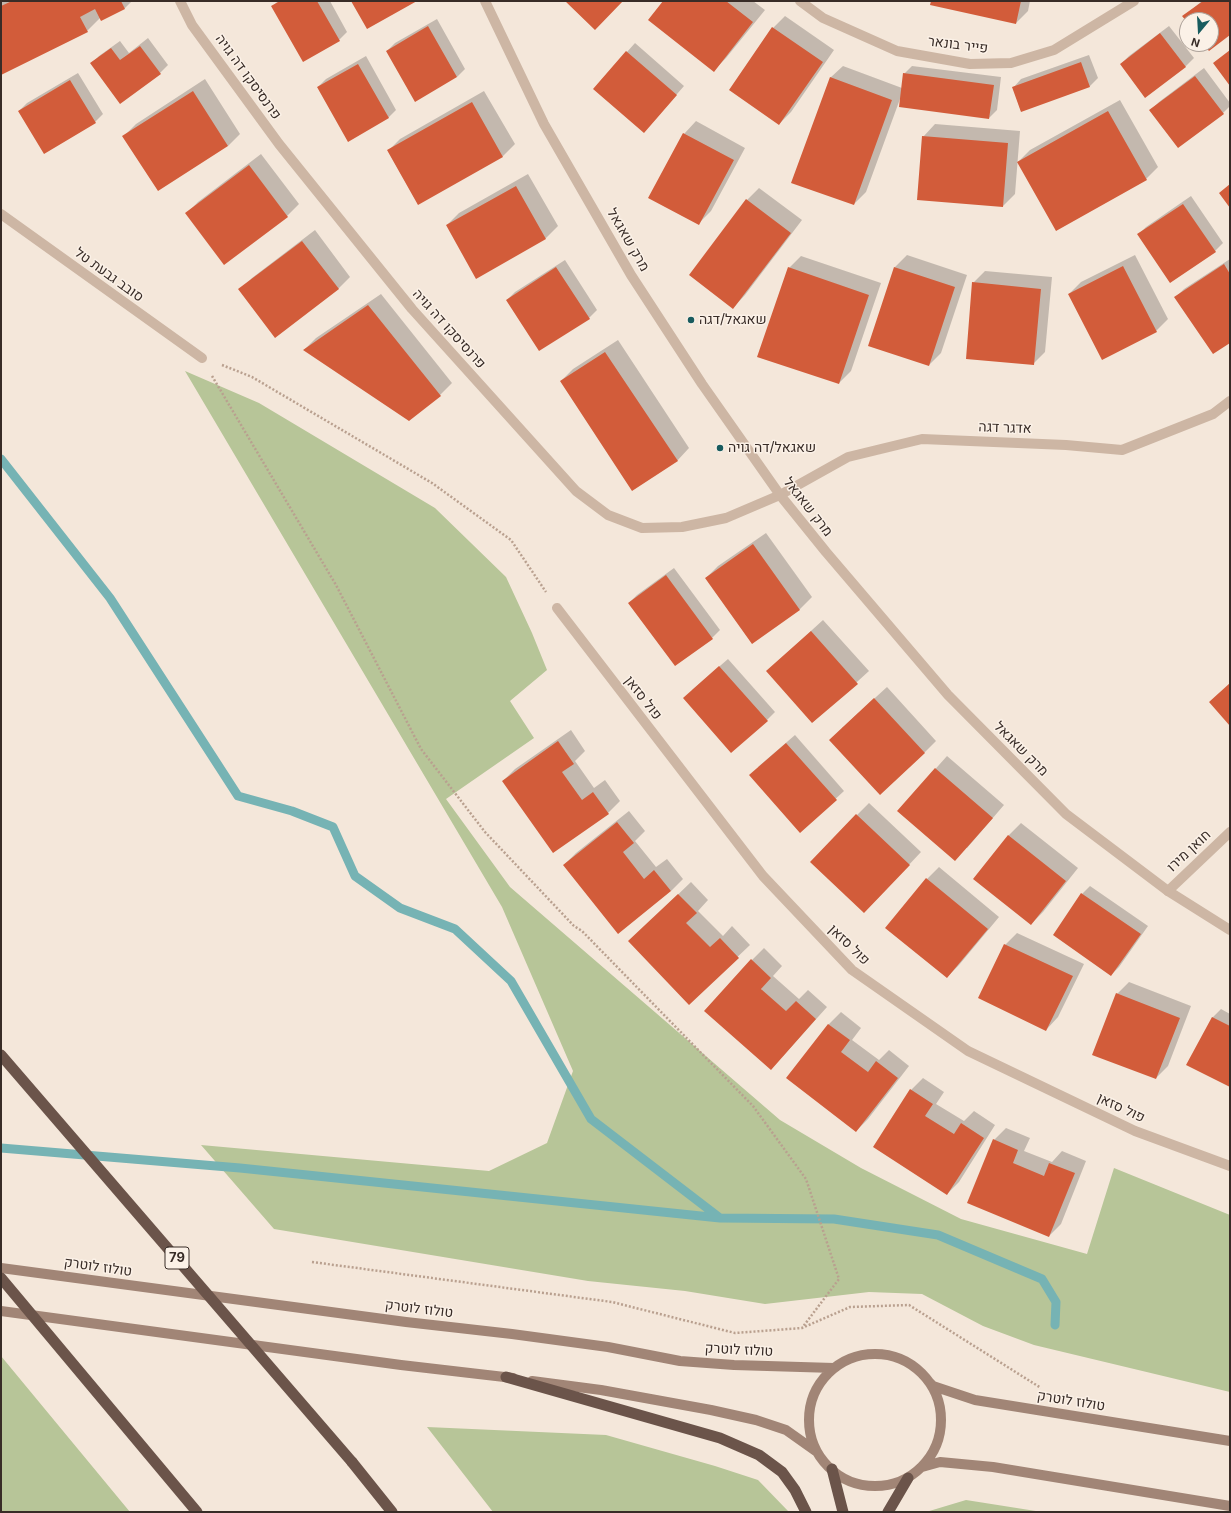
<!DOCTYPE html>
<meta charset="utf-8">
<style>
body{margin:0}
#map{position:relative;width:1231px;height:1513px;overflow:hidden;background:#f4e7da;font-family:Inter,sans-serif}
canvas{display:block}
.frame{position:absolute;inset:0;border:2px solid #382c27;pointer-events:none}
.north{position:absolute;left:1179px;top:12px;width:40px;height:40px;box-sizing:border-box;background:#fbf1e7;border:1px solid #ada29a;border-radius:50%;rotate:198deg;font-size:11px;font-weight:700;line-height:16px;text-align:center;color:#382c27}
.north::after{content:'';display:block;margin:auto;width:14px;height:18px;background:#185b5e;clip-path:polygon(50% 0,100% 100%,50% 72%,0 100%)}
</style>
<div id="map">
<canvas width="1231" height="1513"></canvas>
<div class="frame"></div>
<div class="north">N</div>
</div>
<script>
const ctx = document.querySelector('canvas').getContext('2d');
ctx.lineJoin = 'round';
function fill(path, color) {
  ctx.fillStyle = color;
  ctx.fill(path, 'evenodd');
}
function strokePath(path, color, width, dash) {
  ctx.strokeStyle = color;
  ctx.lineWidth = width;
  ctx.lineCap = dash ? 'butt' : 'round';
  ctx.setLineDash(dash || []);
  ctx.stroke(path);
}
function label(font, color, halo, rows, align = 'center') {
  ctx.font = font + ' Inter,Heebo,sans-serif';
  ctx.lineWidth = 3;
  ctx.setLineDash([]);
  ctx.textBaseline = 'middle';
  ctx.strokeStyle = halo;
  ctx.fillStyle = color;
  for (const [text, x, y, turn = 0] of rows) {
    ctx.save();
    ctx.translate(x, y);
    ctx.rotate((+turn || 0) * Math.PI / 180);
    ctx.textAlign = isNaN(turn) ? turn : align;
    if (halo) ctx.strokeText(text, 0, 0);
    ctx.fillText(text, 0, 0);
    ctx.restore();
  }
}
fill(new Path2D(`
 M185,371l74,32 176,105 71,69 26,56 15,37 -37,31 24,37 -88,61 64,88 270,233 81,48 100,51 126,35 27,-86 116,47v177l-196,-47 -51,-19 -61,-32 -53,-2 -104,12 -80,-13 -97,-10 -314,-52 -73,-84 288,26 58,-28 26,-72 -71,-164z
 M1,1356l129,156h-129z
 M427,1427l179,8 109,31 43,14 31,32h-296z
 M966,1500l76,12h-116z`), '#b7c598');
fill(new Path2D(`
 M1,1h131l-7,7 -25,10 -13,13 -86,42z
 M278,1h52l17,31 -8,8 -66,-34z
 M665,1h88l12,9 -39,48 -12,12z
 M932,1h98l-2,10 -12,12z
 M1202,1h28v33l-21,16 -4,-6h6v-24l-24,1 -3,-5z
 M785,16l49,34 -43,62 -12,12 -6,-96z
 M437,19l28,50 -8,8 -70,-26 8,-8z
 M1169,26l25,32 -8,8 -41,31 -24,-33 8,-8z
 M148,38l20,27 -8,8 -69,-9 8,-8 21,-15 9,12z
 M635,43l49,43 -33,38 -57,-35z
 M1089,55l9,23 -8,8 -69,25 -8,-23 8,-9z
 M366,56l30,54 -8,8 -70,-31 8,-8z
 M843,66l59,22 2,-14 8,-8 89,11 -4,33 -8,8 -89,-19 -34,93 -12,12 -24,-126z
 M1204,68l26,35v3l-7,7 -45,33 -27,-36 8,-8z
 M78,73l25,41 -8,8 -76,-11 8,-8z
 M205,79l35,55 -12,12 -104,-10 12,-12z
 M484,91l31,53 -12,12 -85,48 -30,-53 12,-12z
 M1120,100l38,67 -12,12 -128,-17 12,-12z
 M696,121l49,27 -34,63 -12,12 -49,-26 34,-63z
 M935,124l85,7 -5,63 -12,12 -80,-69z
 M261,154l38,50 -12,12 -101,-2 12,-12z
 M528,174l30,52 -12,12 -69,39 -30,-52 12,-12z
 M759,188l43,32 -57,75 -12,13 14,-108z
 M1191,196l32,47 -8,8 -77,-16 8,-8z
 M315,230l35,47 -12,12 -98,1 12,-12z
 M907,255l60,20 -26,78 -12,12 -34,-98z
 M1135,255l33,64 -12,12 -87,-37 12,-12z
 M801,256l80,27 -30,88 -12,12 -50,-115z
 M1230,259v82l-54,-44 8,-8z
 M565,260l32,50 -8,8 -82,-18 8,-8z
 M985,271l67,6 -7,75 -12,12 -60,-81z
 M381,294l71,89 -12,12 -136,-45 12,-12z
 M618,340l71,108 -12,13 -116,-80 12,-12z
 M766,533l46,64 -12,12 -48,34 -46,-65 12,-12z
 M674,568l46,62 -8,8 -83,-35 8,-8z
 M823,620l46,51 -56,51 -46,-51z
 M728,659l47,53 -8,8 -75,-30z
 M887,687l49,54 -12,12 -82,-25z
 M571,730l14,21 -10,10 19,27 11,-8 15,21 -12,12 -105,-32 12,-12z
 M795,735l49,56 -44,41 -42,-65z
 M947,756l57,49 -37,43 -69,-37z
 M869,803l52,49 -45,48 -19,-85z
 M629,811l16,20 -10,10 21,26 11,-8 16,20 -12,12 -107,-26 12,-12z
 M1021,823l57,45 -35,44 -12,12 -57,-45 35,-44z
 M939,867l60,50 -40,48 -12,12 -20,-98z
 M691,882l17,18 -10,11 25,25 9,-10 18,19 -61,58 -47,-74z
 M1090,886l58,40 -29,41 -8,8 -29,-81z
 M1017,933l67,31 -26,53 -12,13 -41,-85z
 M764,948l18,18 -9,10 26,23 9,-9 19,17 -44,49 -31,-96z
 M1129,982l62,24 -23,60 -12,12 -39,-84z
 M1221,1009l9,5v72l-18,-68z
 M841,1012l20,16 -9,12 27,20 10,-10 20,16 -41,53 -12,12 -68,-53 41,-54z
 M923,1078l21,14 -8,12 28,17 10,-10 21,14 -36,57 -12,12 -36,-104z
 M1006,1128l24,10 -6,13 28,11 10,-11 24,10 -25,63 -12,12 -55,-96z`), '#0003');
strokePath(new Path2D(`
 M1,459l109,139 128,198 54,15 41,16 22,49 45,32 55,21 56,52 80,138 129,99 114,1 104,16 104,44 14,23 -1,23
 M1,1148l239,20 480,50`), '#76b3b4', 9);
fill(new Path2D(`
 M12,1h109l4,8 -24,12 -6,-12 -15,8 8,15 -87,43v-69z
 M280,1h37l23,40 -37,21 -32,-56z
 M351,1h66l-50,28z
 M565,1h58l-28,29z
 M663,1h63l27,21 -39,50 -66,-52z
 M931,1h90l-5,23 -86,-19z
 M1203,1h27v34l-21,16 -6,-7h8v-24h-24v2l-5,-6z
 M428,26l29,51 -42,25 -29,-51z
 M772,27l51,35 -44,63 -50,-35z
 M1160,33l26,34 -41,31 -25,-34z
 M140,46l21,28 -41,30 -30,-41 21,-15 9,12z
 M1230,50v36l-17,-23z
 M626,51l51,44 -33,38 -51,-44z
 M1081,62l9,25 -69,25 -9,-25z
 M358,64l31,54 -41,24 -31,-55z
 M903,73l91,12 -5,34 -90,-12z
 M1195,76l29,38 -46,34 -29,-38z
 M830,77l62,23 -38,105 -63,-22z
 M70,80l26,43 -52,31 -26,-43z
 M193,91l35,55 -70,45 -36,-55z
 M472,102l31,55 -85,48 -31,-55z
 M1108,111l39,69 -91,51 -39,-69z
 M683,133l51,27 -35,65 -51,-27z
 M922,136l86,7 -5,64 -86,-7z
 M249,165l39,52 -64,48 -39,-52z
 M1230,184v24l-11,-15z
 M516,186l30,53 -70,40 -30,-54z
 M746,199l45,34 -58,76 -44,-34z
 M1183,204l33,48 -46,31 -33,-49z
 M302,241l37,48 -64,49 -37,-49z
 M1224,264l6,10v69l-17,11 -39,-57z
 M1123,266l34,66 -55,28 -34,-66z
 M556,267l34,52 -51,32 -33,-51z
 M788,267l81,28 -30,89 -82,-27z
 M894,267l61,20 -26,79 -61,-20z
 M972,282l69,7 -7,76 -68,-6z
 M368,305l73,91 -32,25 -106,-71z
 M605,352l73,109 -46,30 -72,-110z
 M753,544l47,66 -48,34 -47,-66z
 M666,575l47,64 -38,27 -47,-63z
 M811,631l47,53 -46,39 -46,-52z
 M719,666l49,55 -37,32 -48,-55z
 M1230,683v43l-21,-24z
 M874,698l51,55 -45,42 -51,-55z
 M558,741l16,23 -12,8 20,28 11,-8 16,22 -56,39 -51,-72z
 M786,743l51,57 -37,33 -51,-58z
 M935,768l58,50 -38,43 -58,-50z
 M856,814l54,51 -46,48 -54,-51z
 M617,822l17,21 -11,9 21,27 10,-9 17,21 -53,43 -55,-69z
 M1008,835l58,46 -35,44 -58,-46z
 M926,878l62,51 -41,49 -62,-50z
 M1081,893l60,41 -30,42 -58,-41z
 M678,894l19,19 -11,10 24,24 10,-9 19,20 -50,47 -61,-64z
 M1004,944l69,32 -27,55 -68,-33z
 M751,959l20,19 -10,11 25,22 10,-10 20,18 -45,51 -67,-59z
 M1116,993l64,25 -24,61 -64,-24z
 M1212,1017l18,9v61l-44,-22z
 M828,1024l22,16 -9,12 27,20 8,-11 22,17 -42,54 -70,-54z
 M910,1089l23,15 -8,12 29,18 7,-11 23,15 -37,57 -74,-48z
 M993,1139l25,11 -5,13 31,13 5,-13 26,10 -26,64 -82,-34z`), '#d25c3a');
strokePath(new Path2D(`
 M222,365l30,12 180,106 79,57 35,52
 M212,376l124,209 85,164 64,83 89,94 8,5 171,175 53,73 33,100 -37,49
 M312,1262l300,40 123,31 67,-5 48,-21 59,-2 132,83`), '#b9a08f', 2.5, [2, 2]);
strokePath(new Path2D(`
 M1,214l201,144`), '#cdb6a4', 10);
strokePath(new Path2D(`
 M180,1l12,24 87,119 133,165 164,182 32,24 34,13 40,-1 44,-9 54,-23 68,-38 74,-18 144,6 56,5 91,-36 17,-13
 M800,1l23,17 74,33 73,13 41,-1 43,-13 80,-49
 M557,608l206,268 89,94 116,81 167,80 95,35
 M1168,891l62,-59`), '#cdb6a4', 10);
strokePath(new Path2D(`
 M485,1l59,123 87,151 71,109 78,111 46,57 122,143 118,119 102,77 62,39`), '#cdb6a4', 10);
strokePath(new Path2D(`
 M1,1268l405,54 106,12 96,13 72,14 54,4 100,3
 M1,1311l400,54 112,13
 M809 1420a66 66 0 1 1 132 0a66 66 0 1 1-132 0Z
 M532,1381l69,9 110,20 45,10 30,10 31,22
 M929,1382l4,4 42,14 255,41
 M922,1467l18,-5 53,5 237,39`), '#a18576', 10);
strokePath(new Path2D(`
 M506,1377l214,61 39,17 23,17 13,18 11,22
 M352,1462l40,50
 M832,1469l11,43
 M888,1512l20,-34`), '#6b544a', 11);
strokePath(new Path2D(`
 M1,1055l351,407
 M1,1278l196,234`), '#6b544a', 11);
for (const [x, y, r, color] of [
 [691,320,4,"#185b5e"],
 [720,448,4,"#185b5e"]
]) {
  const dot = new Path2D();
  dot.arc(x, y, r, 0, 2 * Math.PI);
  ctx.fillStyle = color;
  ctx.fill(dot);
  strokePath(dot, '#fbf1e7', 1.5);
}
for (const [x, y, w] of [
 [177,1258,24]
]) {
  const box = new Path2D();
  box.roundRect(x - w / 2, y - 11, w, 22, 3);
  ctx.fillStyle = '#fbf1e7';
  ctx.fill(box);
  strokePath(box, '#382c27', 1);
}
label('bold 13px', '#382c27', null, [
 ["79",177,1258]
]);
label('14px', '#382c27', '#fbf1e7', [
 ["פייר בונאר",958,45,7],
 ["פרנסיסקו דה גויה",248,77,54],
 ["מרק שאגאל",628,240,60],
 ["סובב גבעת טל",109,275,36],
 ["פרנסיסקו דה גויה",449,329,48],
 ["אדגר דגה",1005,428,2],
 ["מרק שאגאל",808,507,52],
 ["פול סזאן",643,698,52],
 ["מרק שאגאל",1021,749,45],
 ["חואן מירו",1189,851,-43],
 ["פול סזאן",849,945,44],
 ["פול סזאן",1121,1108,25],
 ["טולוז לוטרק",98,1267,8],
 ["טולוז לוטרק",419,1309,7],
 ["טולוז לוטרק",739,1350,3],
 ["טולוז לוטרק",1071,1401,9]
]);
label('14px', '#382c27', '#fbf1e7', [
 ["שאגאל/דגה",699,320],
 ["שאגאל/דה גויה",728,448]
], 'left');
</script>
